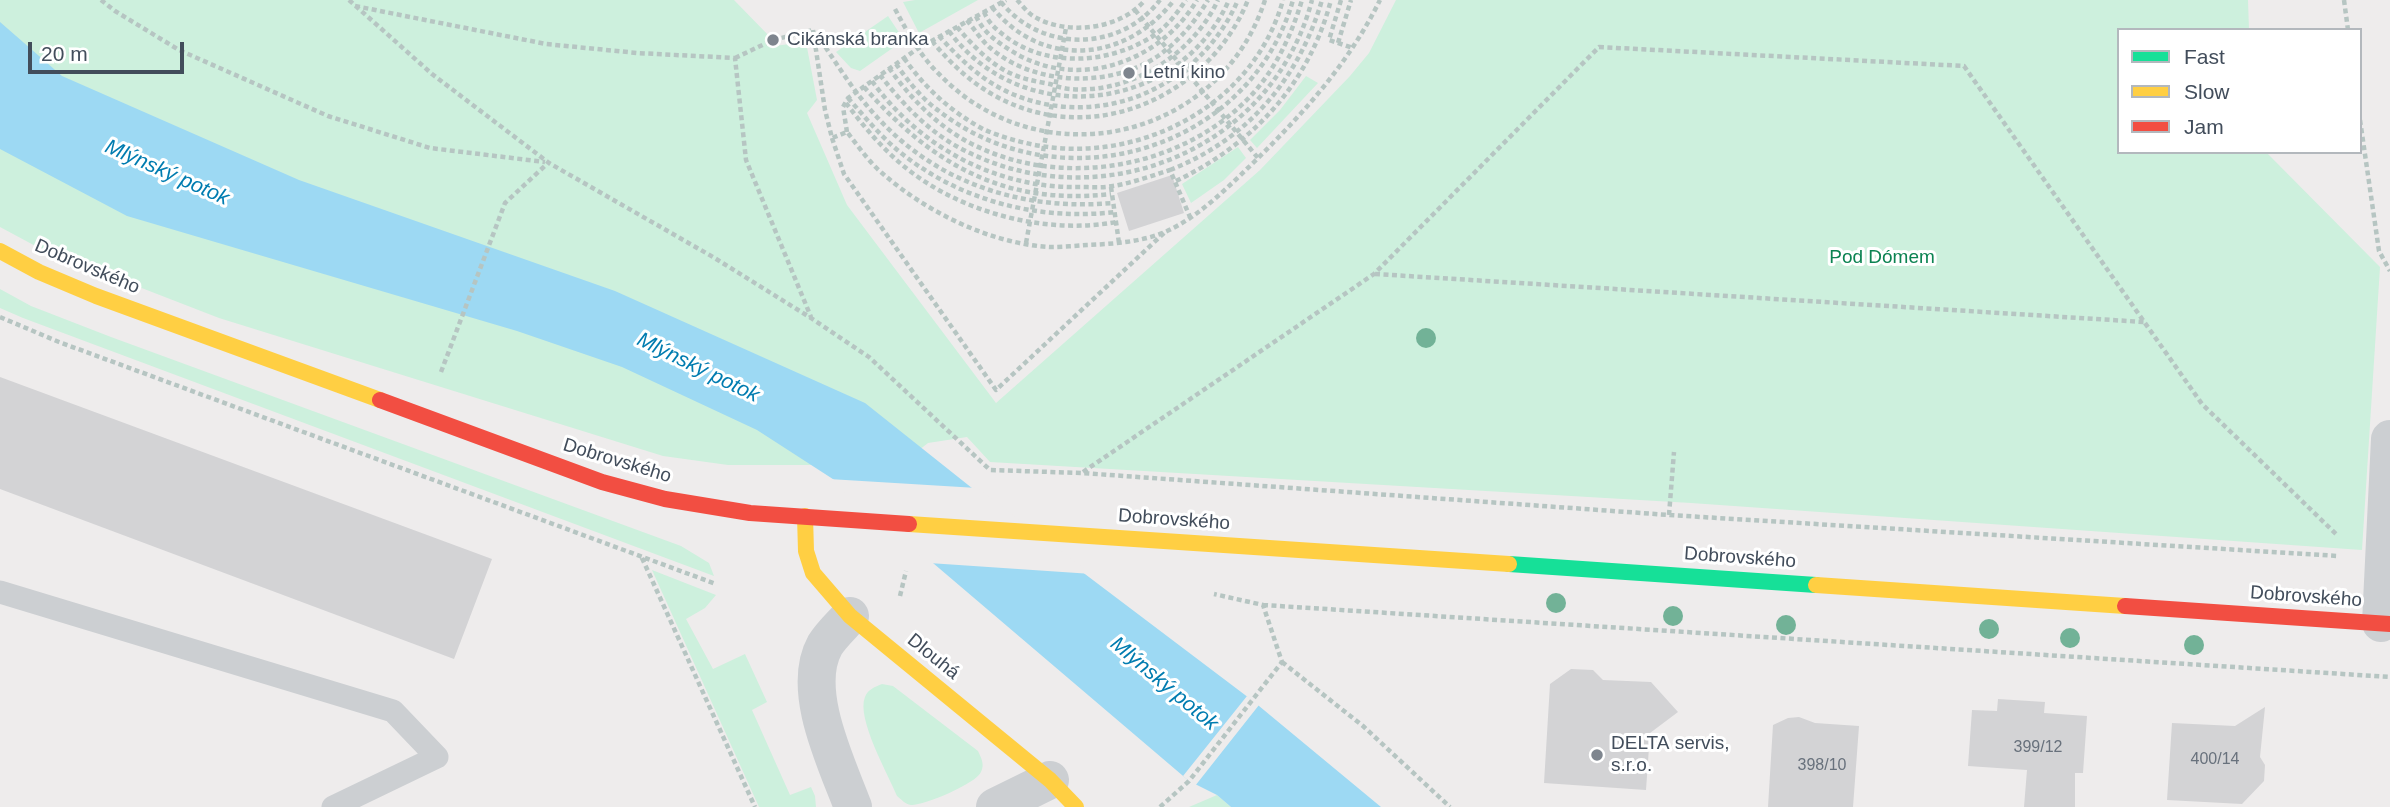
<!DOCTYPE html>
<meta charset="utf-8">
<style>
body{margin:0}
#map{position:relative;width:2390px;height:807px;overflow:hidden;background:#eeecec;font-family:Helvetica,sans-serif}
canvas{display:block}
.legend{position:absolute;left:2117px;top:28px;width:245px;height:126px;box-sizing:border-box;background:#fff;border:2px solid #b3b8bd;margin:0;padding:9px 12px;list-style:none;font-size:21px;color:#424d5b}
.legend li{display:flex;align-items:center;gap:14px;height:35px}
.legend b{width:35px;border:2px solid #b3b8bd}
.scale{position:absolute;left:28px;top:42px;width:156px;height:32px;box-sizing:border-box;border:4px solid #424d5b;border-top:0;padding-left:9px;font-size:21px;line-height:24px;white-space:nowrap;color:#424d5b;-webkit-text-stroke:5px #fff;paint-order:stroke}
</style>
<div id="map">
<canvas width="2390" height="807"></canvas>
<ul class="legend">
<li><b style="height:9px;background:#16e098"></b>Fast</li>
<li><b style="height:9px;background:#ffcf43"></b>Slow</li>
<li><b style="height:9px;background:#f24e42"></b>Jam</li>
</ul>
<div class="scale">20 m</div>
</div>
<script>
const ctx = document.querySelector('canvas').getContext('2d');
ctx.lineJoin = 'round';
function fill(path, color) {
  ctx.fillStyle = color;
  ctx.fill(path, 'evenodd');
}
function strokePath(path, color, width, dash) {
  ctx.strokeStyle = color;
  ctx.lineWidth = width;
  ctx.lineCap = dash ? 'butt' : 'round';
  ctx.setLineDash(dash || []);
  ctx.stroke(path);
}
function label(font, color, halo, rows, align = 'center') {
  ctx.font = font + ' Helvetica,sans-serif';
  ctx.lineWidth = 6;
  ctx.setLineDash([]);
  ctx.textBaseline = 'middle';
  ctx.strokeStyle = halo;
  ctx.fillStyle = color;
  for (const [text, x, y, turn = 0] of rows) {
    ctx.save();
    ctx.translate(x, y);
    ctx.rotate((+turn || 0) * Math.PI / 180);
    ctx.textAlign = isNaN(turn) ? turn : align;
    if (halo) ctx.strokeText(text, 0, 0);
    ctx.fillText(text, 0, 0);
    ctx.restore();
  }
}
fill(new Path2D(`
 M0,0h734l39,40 1,6 32,-4 11,58 -10,13 40,92 149,198 264,-233 90,-94 19,-23 27,-53h852l1,30h-130v122h147l114,115 -18,283 -671,-47 -701,-41 -23,-25 -39,6 -28,22h-172l-65,-9 -444,-138 -178,-69 -41,-22z
 M915,0h63l-59,33 -16,-31z
 M888,16l16,24 -44,31 -9,-3 -15,-16z
 M1306,76l12,7 -61,65 -7,-8 30,-30z
 M1238,147l8,11 -22,22 -33,23 -9,-19z
 M0,289l31,17 80,31 570,209 28,17 5,13 -691,-258 -23,-10z
 M652,570l64,25 -11,13 -19,11 27,50 32,-15 22,48 -15,8 38,85 21,-8 4,9 1,11h-57z
 M882,684l11,2 85,65c3,7 7,13 3,21 -5,12 -59,34 -70,33 -6,-1 -9,-5 -14,-9 -9,-22 -41,-78 -32,-99 3,-8 10,-10 17,-13z
 M1217,795l14,12h-42z`), '#cdf0dd');
fill(new Path2D(`
 M0,22l62,54 237,104 316,111 250,112 122,97 266,201 128,106h-150l-14,-12 -28,-14 -350,-298 -82,-53 -135,-63 -105,-36 -390,-115 -127,-67z`), '#9dd9f3');
fill(new Path2D(`
 M829,479l148,9 115,86 -163,-11z
 M1247,696l12,9 -64,81 -12,-10z`), '#eeecec');
fill(new Path2D(`
 M1172,175l12,38 -55,18 -12,-38z
 M0,377l492,182 -38,100 -454,-170z
 M1571,669l22,1 10,10 48,2 27,30 -28,21 -4,57 -102,-7 6,-99z
 M1998,699l47,3 -1,11 43,3 -4,57h-8v34h-51l3,-37 -59,-4 4,-56 25,1z
 M2265,707l-5,50 5,8 -1,16 -22,23 -75,-4 5,-77 63,3z
 M1799,717l16,6 44,3 -6,81h-85l5,-82 15,-7z`), '#d3d3d5');
strokePath(new Path2D(`
 M101,0l14,11 64,39 149,66 102,32 115,14
 M349,0l83,74 117,89 164,94 98,61 58,39 121,113 92,3 587,42 669,41
 M1017,0c5,5 10,12 16,16 33,20 87,14 112,-16
 M1341,0l-12,40 24,8
 M2344,0l4,30
 M1001,2c41,51 119,50 159,-2
 M355,6l191,38 91,9 98,5 11,102 65,157
 M992,7c50,63 135,55 182,-7
 M895,9c13,24 25,47 45,66 102,105 280,65 325,-75
 M1135,10l123,148
 M984,12c5,12 14,19 25,27 42,29 102,24 144,-3 14,-9 24,-23 33,-36
 M976,16c7,16 20,25 34,34 65,42 149,14 187,-50
 M967,20c7,9 13,18 20,25 44,41 122,44 171,11 21,-15 37,-34 50,-56
 M957,27c14,16 28,32 47,43 14,8 29,11 46,14 6,2 14,5 21,5 60,5 122,-35 147,-89
 M813,30l12,80 7,28 15,-6c11,14 22,30 35,41 44,39 109,71 168,74 12,0 25,-1 37,-2 26,-1 54,-3 78,-13 34,-15 62,-44 88,-69 50,-49 96,-100 127,-163
 M949,31c73,100 230,82 280,-31
 M816,33c19,28 37,58 60,83 61,68 147,95 237,87
 M939,36c21,23 42,44 71,57 89,39 190,-5 228,-93
 M932,41c19,23 41,44 69,58 95,48 208,-3 247,-99
 M1338,43l13,-43
 M735,58l38,-18 40,-10
 M904,58c21,30 46,53 79,71 11,5 23,9 35,12 108,30 234,-29 265,-141
 M896,64c12,17 26,35 43,47 122,95 311,40 354,-111
 M889,68c23,32 51,61 87,78 91,44 213,21 280,-56 22,-26 36,-57 46,-90
 M880,75c22,28 47,55 78,72 137,75 314,6 354,-147
 M872,81c48,67 126,108 208,106 11,0 22,1 33,-1 19,-3 38,-10 57,-16l20,47
 M864,87c69,78 140,119 247,107
 M848,98c17,19 33,39 53,55 60,48 138,68 214,59
 M846,103c21,28 45,56 75,76 54,37 131,55 195,43
 M2360,120l19,131 11,20
 M847,132l-4,-25 5,-9 69,-49 89,-49
 M832,138l12,36 152,216 168,-157
 M1170,170c77,-30 129,-91 152,-170
 M1176,181c77,-37 133,-97 155,-181
 M1111,187l8,56
 M1026,243l40,-215
 M1375,274l769,48
 M0,317l59,25 657,242
 M441,372l64,-169 43,-40
 M1083,472l291,-198 225,-227 365,19 238,338 135,131
 M1669,515l5,-63
 M642,558l113,249
 M900,596l6,-25
 M1263,605l1127,72
 M1282,662l81,64 87,81
 M1160,807l29,-26 93,-119 -19,-57 -49,-11`), '#b6c5c2', 4.5, [5, 3.5]);
strokePath(new Path2D(`
 M0,592l393,119 44,46 -104,50`), '#cccfd2', 23);
strokePath(new Path2D(`
 M850,616c-8,9 -19,19 -25,29 -25,45 12,119 28,162
 M2381,623l9,-184
 M995,807l55,-27`), '#cccfd2', 38);
strokePath(new Path2D(`
 M1509,564l307,21`), '#16e098', 16);
strokePath(new Path2D(`
 M0,251l39,21 57,24 284,104
 M805,516l1,35 7,22 37,43 200,164 26,27
 M909,524l600,40
 M1816,585l309,21`), '#ffcf43', 16);
strokePath(new Path2D(`
 M380,400l222,82 63,17 85,14 159,11
 M2125,606l265,18`), '#f24e42', 16);
ctx.fillStyle = '#72b297';
for (const [x, y] of [
 [1426,338],
 [1556,603],
 [1673,616],
 [1786,625],
 [1989,629],
 [2070,638],
 [2194,645]
]) {
  ctx.beginPath();
  ctx.arc(x, y, 10, 0, 2 * Math.PI);
  ctx.fill();
}
for (const [x, y, r, color] of [
 [773,40,7,"#7e858e"],
 [1129,73,7,"#7e858e"],
 [1597,755,7,"#7e858e"]
]) {
  const dot = new Path2D();
  dot.arc(x, y, r, 0, 2 * Math.PI);
  ctx.fillStyle = color;
  ctx.fill(dot);
  strokePath(dot, '#fff', 2.5);
}
label('16px', '#68717c', null, [
 ["399/12",2038,748],
 ["400/14",2215,760],
 ["398/10",1822,766]
]);
label('19px', '#424d5b', '#fff', [
 ["Cikánská branka",787,40],
 ["Letní kino",1143,73],
 ["DELTA servis,",1611,744],
 ["s.r.o.",1611,766]
], 'left');
label('19px', '#0c8352', '#fff', [
 ["Pod Dómem",1882,258]
]);
label('19px', '#424d5b', '#fff', [
 ["Dobrovského",87,267,23],
 ["Dobrovského",617,461,17],
 ["Dobrovského",1174,520,4],
 ["Dobrovského",1740,558,4],
 ["Dobrovského",2306,597,4],
 ["Dlouhá",933,657,39]
]);
label('italic 21px', '#007cb0', '#fff', [
 ["Mlýnský potok",167,173,24],
 ["Mlýnský potok",698,368,26],
 ["Mlýnský potok",1164,684,40]
]);
</script>
